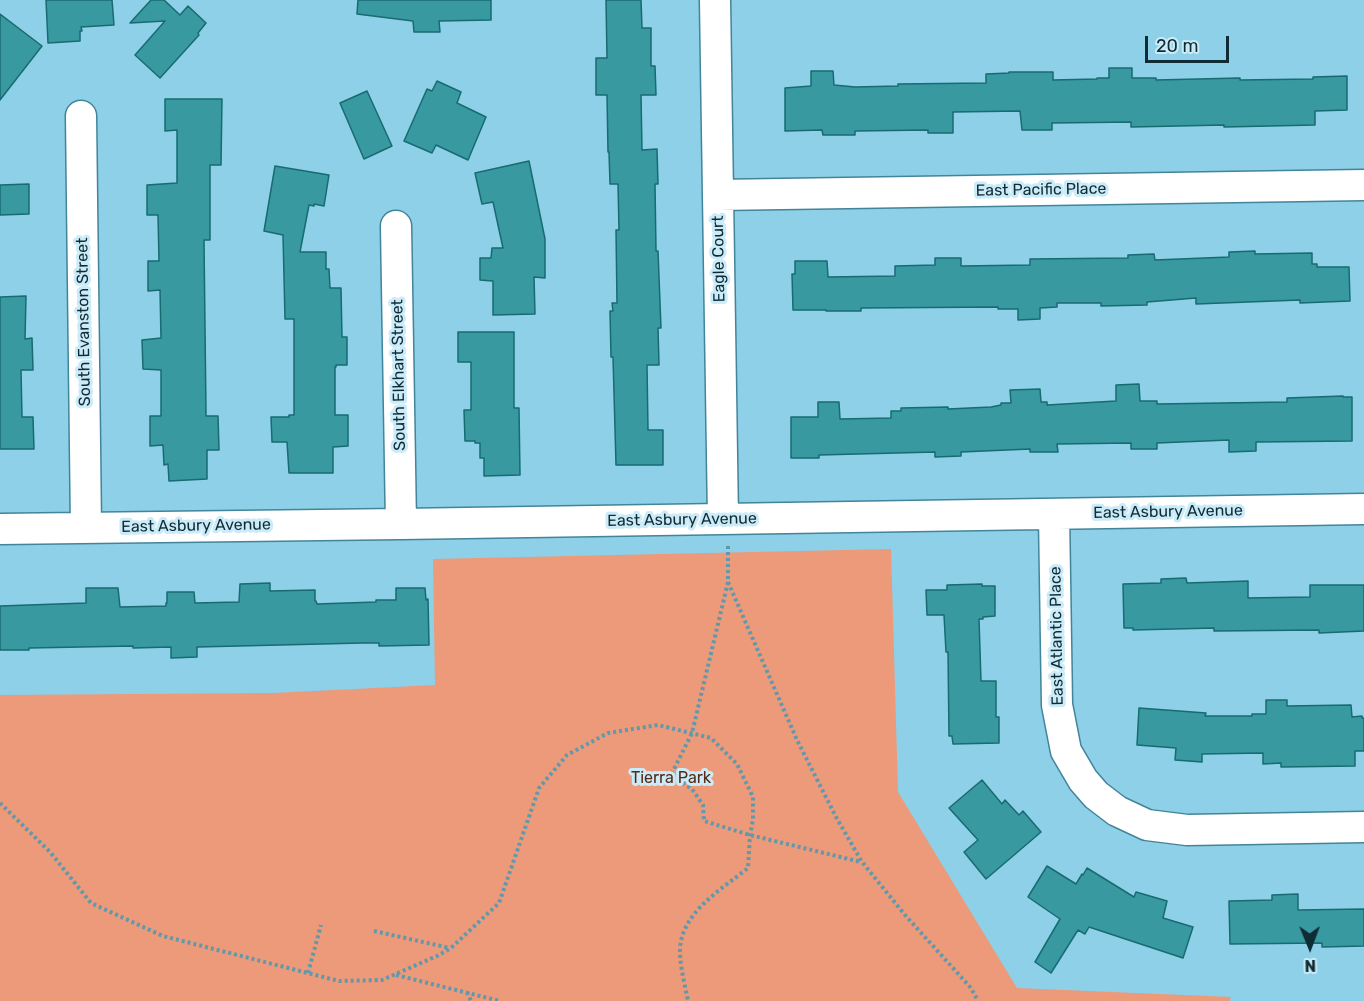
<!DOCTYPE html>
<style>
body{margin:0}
#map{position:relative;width:1364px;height:1001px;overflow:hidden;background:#8dd0e8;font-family:Rubik,sans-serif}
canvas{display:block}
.north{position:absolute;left:1280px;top:917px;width:60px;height:60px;-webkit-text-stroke:4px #caebf7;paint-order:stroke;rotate:179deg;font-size:16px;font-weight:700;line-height:24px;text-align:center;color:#0f2b35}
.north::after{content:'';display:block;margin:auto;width:21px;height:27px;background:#0f2b35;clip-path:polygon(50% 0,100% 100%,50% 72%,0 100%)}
.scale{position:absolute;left:1145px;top:36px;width:84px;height:27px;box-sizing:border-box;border:3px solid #0f2b35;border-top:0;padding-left:8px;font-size:18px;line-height:21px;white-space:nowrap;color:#0f2b35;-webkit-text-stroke:4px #caebf7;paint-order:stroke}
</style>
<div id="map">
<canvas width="1364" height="1001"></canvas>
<div class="north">N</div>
<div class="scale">20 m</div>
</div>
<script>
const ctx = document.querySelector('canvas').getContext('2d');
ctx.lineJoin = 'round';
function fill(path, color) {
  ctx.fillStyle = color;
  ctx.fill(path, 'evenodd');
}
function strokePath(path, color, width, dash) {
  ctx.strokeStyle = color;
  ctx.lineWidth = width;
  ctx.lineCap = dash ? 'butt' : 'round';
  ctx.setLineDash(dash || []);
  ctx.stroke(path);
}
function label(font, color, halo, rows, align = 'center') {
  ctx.font = font + ' Rubik,sans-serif';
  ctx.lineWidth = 6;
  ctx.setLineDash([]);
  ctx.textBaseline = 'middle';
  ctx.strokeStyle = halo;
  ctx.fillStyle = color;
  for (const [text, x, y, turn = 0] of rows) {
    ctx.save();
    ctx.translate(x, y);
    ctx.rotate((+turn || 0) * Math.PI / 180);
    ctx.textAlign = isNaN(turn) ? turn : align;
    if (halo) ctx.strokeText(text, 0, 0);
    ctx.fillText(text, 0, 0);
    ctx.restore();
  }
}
fill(new Path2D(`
 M891,549l7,243 119,196 214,9 -1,4h-1230v-306l274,-2 161,-8 -2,-126z`), '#ec9a79');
const building = new Path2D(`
 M46,0h66l2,25 -33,2 1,4h-2v10l-32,2z
 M151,0h13l16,15 8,-9 18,17 -8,10 1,2 -39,43 -25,-23 30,-34 -35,2z
 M358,0h133v20l-52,1 1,11h-26l-1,-11 -56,-7z
 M606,0h35l1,28h9v38h4l1,29h-15l1,55 15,-1 1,35h-3l1,67h2l3,77h-3l1,37h-12l1,65h15v35h-47l-3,-108h-2l-1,-46h3l-1,-8h5l-1,-73h3l-1,-46h-8l-1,-32h-1l-1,-57h-11v-37h11z
 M0,14l42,32 -42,54z
 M1109,68h23v10h24v2l84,-2v2l73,-1v-2l34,-1v34l-32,1v14l-91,2v-2l-93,2v-5l-79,1v7h-30l-2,-19 -67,1v21h-25v-3l-73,1v4h-32l-1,-5 -37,1v-43l26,-2v-15h22l1,14 21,2 43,-1v-2l88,-1v-9l23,-1v-1h44v8l44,-1v-1h12z
 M437,81l24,11 -4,11 29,14 -18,43 -32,-15 -4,8 -28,-12 23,-52 5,2z
 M367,91l25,55 -28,13 -24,-56z
 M165,99h57l-1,66h-11v75h-6l2,175v1h12l1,34h-12v29l-38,2 -1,-17 -4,1 -1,-20 -13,1v-30h11v-46l-18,-1 -1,-29 19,-2 -1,-48 -12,1v-30h11l-1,-46h-11v-30l30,-2v-53l-12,1z
 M529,161l16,78v39l-11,-1 1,37 -42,1v-34l-13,-1v-22h11l1,-10h11l-10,-46 -11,2 -7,-31z
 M275,166l54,9 -5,31 -10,-2v2l-5,-1 -9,47h26v17h3l1,19h11l1,49h5v28h-11v2h-1v48h13v31l-15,1v26h-44l-2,-31h-15l-1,-25h18v-2h5v-96h-9l-2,-84 -19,-4z
 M29,184v30l-29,1v-30z
 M1255,251v3l57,-1v11h5v3h32l1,34 -50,2v-3l-104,4v-6l-49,4v3l-46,1v-3h-44v4l-17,1v11l-22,1v-11h-20v-2l-137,1v3h-35v-1h-33l-1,-36h3v-13h32l1,16 67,-1v-10l40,-1v-7h26v8l69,-1v-6l98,-1v-3l26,-1 1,6 74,-3v-5z
 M26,296l-1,43 7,-1 1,32h-12l1,47h11l1,32h-34v-152z
 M458,332h56v76h5l1,67 -36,1v-18h-4v-15h-5v-2h-10l-1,-31h7v-48h-13z
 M1139,384l1,17h17v3l130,-2v-4l56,-2v1h9v44l-96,1v9l-27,1v-12l-72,3v6h-26v-6l-74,1 1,8h-28v-3l-69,3v4l-26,1v-5l-116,3v3h-28v-41h27v-15h21l1,17 51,-1v-7h10v-3l47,-1v2l43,-2 10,-2v-2h10l-1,-13 30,-1 1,13h6v3l69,-4v-16z
 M1186,578l1,5 61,-2v17l62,-1v-12h54v46l-45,2v-3l-105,1v-3l-81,2v-2h-9l-1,-44 38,-1v-4z
 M270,583v8l45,-1v11h1l1,3 59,-2v-2h20v-12h29l1,12 2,-1 1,46 -50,1v-3h-17l-165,4v10l-26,1v-11l-38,1v-2l-104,2v2h-29v-44l86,-3v-15h32l2,19 46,-1v-3h1v-11h27l1,11 44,-1 1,-18z
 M982,584v2h13v30l-12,1v2h-4l2,62h15v36h3v26l-46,1 -1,-8h-3l-1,-84h-2l-2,-37h-17l-1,-25h21v-5z
 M1266,700h21v6l64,-1 1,12 10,-1v2h2v33h-9v15l-74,1v-4l-18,1v-11l-61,1v8l-27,-2 1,-12 -39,-3 2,-37 67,5 -1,3h47v-2h14z
 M982,780l20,24 3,-4 14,15 4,-4 18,21 -55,47 -22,-27 14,-12 -29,-32z
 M1047,866l29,18 6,-10 1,1 4,-7 47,29 2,-5 31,9 -4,17 30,9 -10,31 -94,-31 -4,7 -7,-4 -27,43 -16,-11 25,-43 -32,-22z
 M1298,894v16l66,-1v37l-42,1v-4l-92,1 -1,-43 43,-1v-5z`);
fill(building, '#3999a1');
strokePath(building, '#176b71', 1.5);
const minor = new Path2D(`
 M715,0l8,519
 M81,116l5,412
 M718,195l646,-10
 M396,226l5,298
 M1054,514l3,191 9,46 17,29 13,15 21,16 30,14 40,5 177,-3
 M0,529l401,-5 963,-15`);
strokePath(minor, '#42849a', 33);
strokePath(new Path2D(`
 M728,546v36l-36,151 -21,42 21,14 11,16 1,16 46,14 111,27
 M728,582l69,158 39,77 26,45 43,53 66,73 7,13
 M0,803l50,49 41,51 72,33 176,45 43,-1 55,-24 14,-8 48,-45 40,-115 28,-33 41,-22 50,-8 53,13 26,26 16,33v23l-3,15 -2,33c-26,21 -68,45 -68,83 0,16 5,34 8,50
 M374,931l76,17
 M308,973l13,-48
 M396,975l104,26
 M467,992l4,9`), '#6298ab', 4, [3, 3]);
strokePath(minor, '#fff', 30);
label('16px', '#0f2b35', '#caebf7', [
 ["East Pacific Place",1041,190,-1],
 ["Eagle Court",719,259,-91],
 ["South Evanston Street",84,322,-91],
 ["South Elkhart Street",399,375,-91],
 ["East Asbury Avenue",1168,512,-1],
 ["East Asbury Avenue",682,520,-1],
 ["East Asbury Avenue",196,526,-1],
 ["East Atlantic Place",1057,636,-91]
]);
label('16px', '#562a18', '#caebf7', [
 ["Tierra Park",671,778]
]);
</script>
